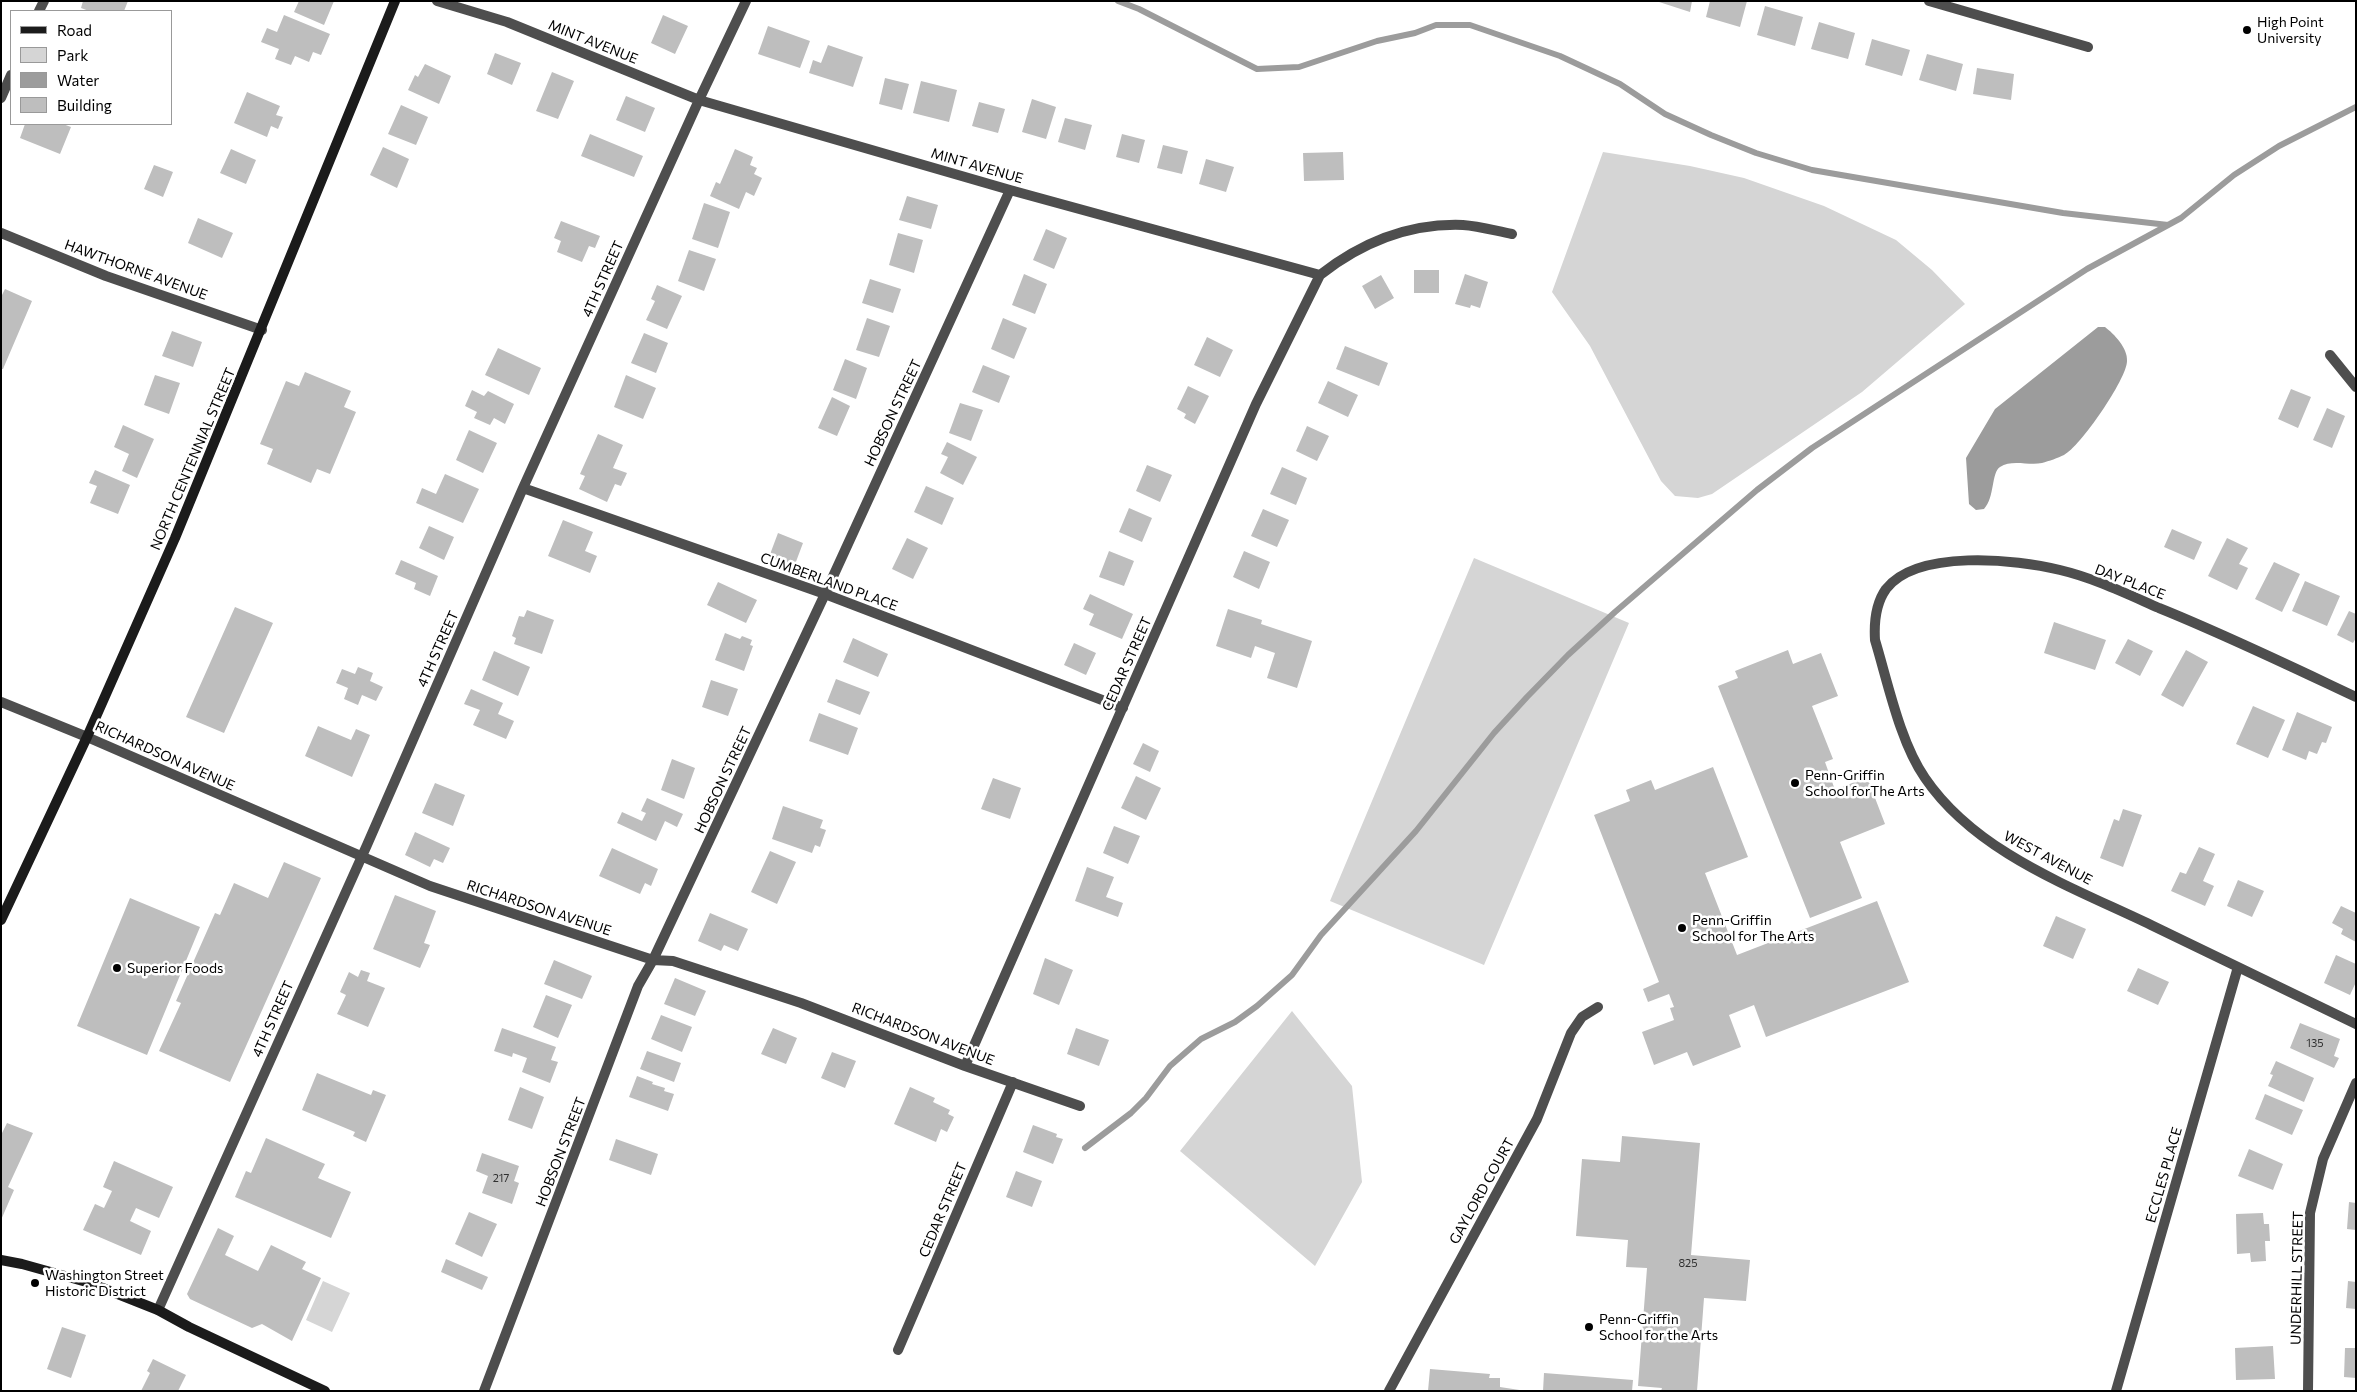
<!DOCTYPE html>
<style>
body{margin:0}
#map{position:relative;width:2357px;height:1392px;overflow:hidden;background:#fff;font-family:Commissioner,sans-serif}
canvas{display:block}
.frame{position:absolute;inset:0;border:2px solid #000;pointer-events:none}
.legend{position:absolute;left:10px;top:10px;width:162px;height:115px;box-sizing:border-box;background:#fff;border:1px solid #999;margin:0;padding:6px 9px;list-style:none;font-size:15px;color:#000}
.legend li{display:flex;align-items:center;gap:10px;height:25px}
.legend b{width:25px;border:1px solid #999}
</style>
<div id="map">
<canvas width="2357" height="1392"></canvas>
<div class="frame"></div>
<ul class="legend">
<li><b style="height:6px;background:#1b1b1b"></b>Road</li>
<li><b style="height:14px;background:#d5d5d5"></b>Park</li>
<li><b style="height:14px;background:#9c9c9c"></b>Water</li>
<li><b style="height:14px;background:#bebebe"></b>Building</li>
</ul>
</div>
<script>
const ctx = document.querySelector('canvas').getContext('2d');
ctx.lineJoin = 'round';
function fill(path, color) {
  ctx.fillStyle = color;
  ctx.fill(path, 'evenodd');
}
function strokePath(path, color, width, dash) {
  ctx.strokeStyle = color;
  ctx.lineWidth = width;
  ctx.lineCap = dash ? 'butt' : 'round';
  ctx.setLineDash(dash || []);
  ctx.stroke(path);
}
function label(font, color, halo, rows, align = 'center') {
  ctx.font = font + ' Commissioner,sans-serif';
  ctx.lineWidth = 5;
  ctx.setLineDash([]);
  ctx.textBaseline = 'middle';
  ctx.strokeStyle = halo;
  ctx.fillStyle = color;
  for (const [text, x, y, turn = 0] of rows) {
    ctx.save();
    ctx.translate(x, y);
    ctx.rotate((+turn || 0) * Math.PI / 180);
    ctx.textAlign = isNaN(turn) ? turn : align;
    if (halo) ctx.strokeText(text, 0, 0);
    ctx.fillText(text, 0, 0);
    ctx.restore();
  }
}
fill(new Path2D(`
 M1603,152l87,14 54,12 80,28 72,34 36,30 33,34 -103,88 -150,102 -14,4 -23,-2 -14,-15 -71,-135 -38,-54z
 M1474,558l155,65 -145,342 -154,-64z
 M1292,1011l60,75 10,96 -47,84 -135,-115z
 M323,1281l27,12 -18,39 -26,-12z`), '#d5d5d5');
fill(new Path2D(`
 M2098,327h7c9,7 23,21 22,34 0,18 -47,86 -63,94 -6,3 -15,6 -22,8 -13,3 -30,-4 -42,4 -9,6 -5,30 -16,42l-8,1 -7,-6 -3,-46 29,-49z`), '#9c9c9c');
strokePath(new Path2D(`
 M1118,1l21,8 118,60 42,-2 78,-26 38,-8 21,-8h34l90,31 60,28 45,30 46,21 45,18 56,17 251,43 105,12
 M1085,1148l46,-35 15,-15 24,-32 31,-27 34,-17 22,-16 35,-31 29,-40 95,-104 78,-98 33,-36 41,-42 47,-43 142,-122 55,-42 275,-179 94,-51 53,-43 45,-29 77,-39`), '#9c9c9c', 6);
fill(new Path2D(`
 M83,1h45l-4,10h-35l-8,-3z
 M299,1h35l-10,24 -30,-13z
 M1656,1h36l-2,11z
 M1710,1h37l-7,26 -34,-10z
 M1765,6l38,11 -8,29 -38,-11z
 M284,15l46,19 -9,21 -8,-3 -4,10 -14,-6 -4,9 -16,-6 4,-10 -18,-7 6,-14 10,4z
 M663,15l25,11 -13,28 -24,-11z
 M1819,22l36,11 -7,26 -37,-10z
 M768,26l42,15 -10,27 -42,-14z
 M1872,39l38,11 -8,26 -37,-11z
 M828,45l35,12 -10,30 -44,-14 4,-13 8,3z
 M495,53l26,10 -9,22 -25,-11z
 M1927,54l36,10 -7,27 -37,-11z
 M425,64l26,12 -12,28 -31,-14 7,-15 3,2z
 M1977,68l37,6 -3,26 -38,-6z
 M552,72l22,9 -16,38 -22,-8z
 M885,78l24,6 -7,26 -23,-6z
 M921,81l36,9 -8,32 -36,-9z
 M247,92l33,14 -4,9 7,2 -5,12 -7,-3 -4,11 -33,-14z
 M626,96l29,12 -10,24 -29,-12z
 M1032,99l24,8 -10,32 -24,-7z
 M979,102l26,7 -7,24 -26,-7z
 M401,105l27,12 -12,28 -28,-11z
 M1065,118l27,7 -7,25 -27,-8z
 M25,124h38l8,3 -11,27 -40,-16z
 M590,134l53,22 -9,21 -53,-21z
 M1122,134l23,6 -6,23 -23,-6z
 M1163,145l25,6 -6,23 -25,-6z
 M383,147l26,12 -12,29 -27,-13z
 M231,149l25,11 -10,24 -26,-11z
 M735,149l18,8 -3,8 7,3 -3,6 8,4 -8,18 -8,-4 -7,17 -29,-13 6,-14 4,2z
 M1343,152l1,28 -40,1 -1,-28z
 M1206,159l28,8 -8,25 -27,-8z
 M154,165l19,7 -10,25 -19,-8z
 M907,196l31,9 -7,24 -32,-9z
 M704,203l26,9 -12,36 -26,-9z
 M198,218l35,15 -11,25 -34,-15z
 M561,221l39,15 -5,12 -6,-2 -7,16 -25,-10 4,-11 -7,-3z
 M1046,229l21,9 -13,31 -21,-9z
 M898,233l25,7 -9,33 -25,-8z
 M689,250l27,9 -12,32 -26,-10z
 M1414,270h25v23h-25z
 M1024,274l23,10 -12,30 -23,-9z
 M1465,274l23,8 -8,26 -9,-3 -1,3 -15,-4z
 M1381,275l13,23 -19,11 -13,-23z
 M870,279l31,10 -8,24 -31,-10z
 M657,285l25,11 -15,33 -21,-9 9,-19 -4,-2z
 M5,289l27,12 -29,68h-2v-72z
 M867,318l23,8 -11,31 -23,-7z
 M1003,318l24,10 -13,31 -23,-10z
 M172,331l30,11 -9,25 -31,-11z
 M644,333l24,10 -12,30 -25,-10z
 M1207,337l26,13 -13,27 -26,-12z
 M1345,346l43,17 -9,23 -43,-17z
 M498,348l43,20 -12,27 -44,-20z
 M845,359l22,9 -11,31 -23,-9z
 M983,365l27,11 -11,27 -27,-11z
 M305,372l46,19 -7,16 12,5 -26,62 -13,-5 -6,14 -44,-19 6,-15 -13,-5 26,-63 13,5z
 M155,375l25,8 -11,31 -25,-9z
 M626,375l30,13 -13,31 -29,-12z
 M1328,381l30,14 -10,22 -30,-14z
 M1188,386l21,10 -14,28 -11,-6 2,-4 -9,-5z
 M2291,389l20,8 -13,31 -20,-9z
 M472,390l12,6 4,-5 26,13 -9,20 -11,-6 -4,7 -16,-7 3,-6 -12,-6z
 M832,397l18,9 -13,30 -19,-8z
 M960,403l23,7 -12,31 -22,-8z
 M2327,408l18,8 -13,32 -19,-8z
 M123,425l31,14 -17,39 -15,-7 7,-17 -15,-7z
 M1307,426l22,10 -12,25 -21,-10z
 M469,430l28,13 -14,30 -27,-13z
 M598,434l25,11 -10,23 14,5 -6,13 -6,-2 -8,18 -28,-13 6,-13 -5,-2z
 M947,442l30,15 -14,28 -23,-12 8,-16 -7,-3z
 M1147,465l25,10 -12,27 -24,-11z
 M1282,467l25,11 -11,27 -26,-11z
 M95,470l35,15 -12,29 -28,-11 7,-17 -8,-3z
 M445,474l34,15 -16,34 -47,-20 6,-15 14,6z
 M926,486l28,12 -12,27 -28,-13z
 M1129,508l23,10 -10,24 -23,-10z
 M1263,509l26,11 -12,27 -26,-11z
 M563,520l30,12 -8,19 12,5 -7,17 -42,-17z
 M429,526l25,11 -10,23 -25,-12z
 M2172,529l30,13 -8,18 -30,-13z
 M778,533l25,10 -9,24 -25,-10z
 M907,538l21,10 -15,31 -21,-10z
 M2227,538l21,10 -9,16 9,4 -11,22 -29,-14z
 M1109,551l25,10 -10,25 -25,-9z
 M1244,551l26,11 -11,27 -26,-12z
 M401,560l37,16 -8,20 -16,-7 2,-6 -21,-9z
 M2274,562l26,12 -18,38 -27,-13z
 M2305,581l35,15 -13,30 -35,-15z
 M718,582l39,18 -11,23 -39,-18z
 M1090,594l43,20 -11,25 -33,-14 5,-11 -11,-5z
 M235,607l38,16 -49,110 -38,-16z
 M1228,609l34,11 -1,4 51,17 -15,47 -30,-10 8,-25 -20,-7 -4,12 -35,-12z
 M527,610l27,10 -12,34 -28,-10 2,-6 -4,-2 7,-20 5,1z
 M2349,611l7,3v24l-3,5 -16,-8z
 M2054,622l52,18 -11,30 -51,-17z
 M725,633l15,6 2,-3 10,4 -2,5 3,1 -9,25 -29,-11z
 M853,638l35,16 -10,23 -35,-15z
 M2128,639l25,12 -13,25 -25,-13z
 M1074,643l22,10 -10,22 -22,-10z
 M1788,650l5,14 28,-11 17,43 -26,10 21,53 -8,3 10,28 32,-13 18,47 -45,18 22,56 -52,20 -92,-232 20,-8 -3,-7z
 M2186,650l22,12 -25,45 -22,-12z
 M494,651l36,16 -12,29 -36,-16z
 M358,667l15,6 -3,8 13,6 -7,14 -14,-6 -4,10 -14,-6 4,-11 -12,-5 6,-14 13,5z
 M836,679l34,13 -10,23 -33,-13z
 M711,680l27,9 -10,27 -26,-9z
 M471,689l32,14 -5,11 16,7 -8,18 -33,-14 7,-15 -16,-6z
 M2253,706l32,14 -17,38 -32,-14z
 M2297,712l35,15 -6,16 -4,-1 -5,12 -8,-3 -3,9 -24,-10z
 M819,713l39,15 -10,27 -39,-14z
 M318,726l33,14 5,-11 14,6 -18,42 -47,-21z
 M1143,743l16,8 -9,21 -17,-8z
 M672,759l23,9 -11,31 -23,-9z
 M1713,767l35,90 -43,16 32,82 140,-54 32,81 -143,55 -12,-32 -25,10 12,32 -48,19 -6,-14 -33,13 -12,-33 32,-12 -4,-12 4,-1 -5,-13 -21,8 -5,-13 16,-7 -65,-167 36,-14 -4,-11 25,-10 4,10z
 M1136,776l25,12 -15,32 -25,-12z
 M993,778l28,10 -11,31 -29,-10z
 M435,783l30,12 -12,31 -31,-13z
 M647,798l36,16 -6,13 -12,-6 -9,20 -39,-18 5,-11 20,9 4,-8 -5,-2z
 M783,806l40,14 -3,8 6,2 -6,17 -5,-2 -3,8 -40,-14z
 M2123,809l19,6 -19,52 -23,-9 14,-39 5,2z
 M1114,826l26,10 -12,28 -25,-11z
 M415,832l35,16 -7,15 -9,-4 -4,8 -25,-12z
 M2199,847l16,7 -12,27 11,5 -9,20 -34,-15 9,-19 6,2z
 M612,848l46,21 -7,17 -6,-3 -5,11 -41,-18z
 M770,851l26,11 -19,42 -26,-12z
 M284,862l37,16 -91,204 -71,-31 22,-48 -5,-2 39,-88 5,2 14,-32 34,15z
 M1087,867l27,10 -8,20 17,6 -5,14 -43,-16z
 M2238,880l26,11 -12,26 -25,-11z
 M395,895l41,16 -12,32 6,2 -10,23 -47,-19z
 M130,898l70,29 -53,128 -70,-29z
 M2341,906l15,7v29l-15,-8 2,-5 -11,-6z
 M710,913l38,16 -10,22 -14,-6 -3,6 -23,-10z
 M2056,916l30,13 -13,30 -30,-13z
 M2336,955l20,9v18l-6,13 -26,-12z
 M1045,958l28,12 -14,35 -26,-11z
 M554,960l38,16 -10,23 -38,-15z
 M2138,968l31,14 -11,23 -31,-14z
 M361,970l9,3 -3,8 18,7 -17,39 -31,-13 9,-19 -6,-3 9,-20 9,5z
 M675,978l31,13 -11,25 -31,-12z
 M546,995l26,10 -14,33 -25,-11z
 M661,1015l31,12 -10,25 -31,-13z
 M2300,1023l40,16 -6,17 5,2 -5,10 -44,-20z
 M502,1028l54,19 -5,13 7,2 -8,21 -28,-11 5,-14 -14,-5 -1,4 -18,-6z
 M773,1028l24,10 -11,26 -25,-10z
 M1076,1028l33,12 -10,26 -32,-12z
 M647,1051l34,12 -7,19 -34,-13z
 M832,1052l24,9 -11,27 -24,-10z
 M2276,1061l38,17 -10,24 -36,-16 5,-11 -3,-1z
 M317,1073l54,22 2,-5 13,5 -20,47 -13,-6 2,-4 -53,-22z
 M637,1076l16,6 -1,2 13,4 -1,3 10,3 -6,17 -39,-14z
 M520,1087l24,10 -12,32 -24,-9z
 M910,1087l25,11 -2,4 17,8 -2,4 6,3 -7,15 -6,-3 -5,13 -42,-18z
 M2265,1094l38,16 -11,25 -37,-16z
 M7,1123l26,10 -25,54 6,3 -13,30v-85z
 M1033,1125l24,9 -1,3 7,2 -10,25 -30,-12z
 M1622,1136l78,7 -9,112 59,5 -4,41 -42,-3 -7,93h-36l1,-3 -24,-2 9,-118 -21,-1 2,-27 -52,-4 6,-77 38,3z
 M266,1138l59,26 -7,14 33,14 -20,46 -96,-41 11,-26 5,2z
 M616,1139l42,15 -7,21 -42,-15z
 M2249,1149l34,15 -10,26 -35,-14z
 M482,1153l37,13 -5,15 5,2 -7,21 -30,-11 6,-17 -12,-5z
 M114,1161l59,26 -14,31 -23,-10 -6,13 21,10 -10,24 -58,-25 12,-26 9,4 8,-17 -9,-4z
 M1016,1171l26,10 -10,26 -26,-10z
 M2349,1202l7,1v27l-9,-1z
 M469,1212l28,12 -15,33 -27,-13z
 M2263,1213l1,11h5l1,17h-5l1,20 -15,1 -1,-9 -13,1 -1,-40z
 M218,1228l16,8 -9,19 33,16 13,-26 35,17 -4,7 19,9 -29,63 -30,-17 -10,4 -62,-29 -3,-5z
 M446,1259l42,18 -6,13 -41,-18z
 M2348,1281l8,1v27l-10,-1z
 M62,1327l24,8 -15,43 -24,-9z
 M2273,1346l2,33 -39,1 -1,-32z
 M2345,1348h11v30l-12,-1z
 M153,1359l33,16 -8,16h-37l9,-18 -3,-2z
 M1430,1369l60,5 -1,4h11v9l26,4h-98z
 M1544,1373l89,7 -1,11h-89z`), '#bebebe');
strokePath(new Path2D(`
 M437,1l70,21 192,78 311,90 310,85c41,-32 89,-52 143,-50 16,1 33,6 49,9
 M1929,1l159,46
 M39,11l5,-10
 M1,98l10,-23
 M1,233l105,43 156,54
 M2330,355l26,32
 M523,488l302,106 298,114
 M2356,697c-66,-31 -130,-62 -197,-89 -32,-14 -65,-30 -99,-38 -44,-11 -143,-21 -174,19 -10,14 -12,34 -11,51 13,43 25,102 50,138 51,75 147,109 226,147 68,33 136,66 205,99
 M1,702l86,35 343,149 223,74 20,1 128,42 164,63 115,40
 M965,1066l291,-662 64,-129
 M158,1310l209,-465 156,-357 176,-388 47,-99
 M898,1350l115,-268
 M484,1391l154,-405 15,-26 172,-366 185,-404
 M1389,1391l148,-272 34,-86 11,-16 16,-10
 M2116,1391l122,-424
 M2308,1391l2,-178 13,-54 33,-76`), '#4e4e4e', 10);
strokePath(new Path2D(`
 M1,920l86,-183 88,-199 220,-537
 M1,1260l21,4 68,19 68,27 31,17 136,64`), '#1b1b1b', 10);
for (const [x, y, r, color] of [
 [2247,30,5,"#000"],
 [1795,783,5,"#000"],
 [1682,928,5,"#000"],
 [117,968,5,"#000"],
 [35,1283,5,"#000"],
 [1589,1327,5,"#000"]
]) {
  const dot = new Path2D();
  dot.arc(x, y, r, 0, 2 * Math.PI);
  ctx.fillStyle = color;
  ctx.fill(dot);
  strokePath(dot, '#fff', 2);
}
label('11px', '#303030', null, [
 ["135",2315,1043],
 ["217",501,1178],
 ["825",1688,1263]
]);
label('14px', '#000', '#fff', [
 ["High Point",2257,22],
 ["University",2257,38],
 ["Penn-Griffin",1805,775],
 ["School forThe Arts",1805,791],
 ["Penn-Griffin",1692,920],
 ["School for The Arts",1692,936],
 ["Superior Foods",127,968],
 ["Washington Street",45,1275],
 ["Historic District",45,1291],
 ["Penn-Griffin",1599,1319],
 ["School for the Arts",1599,1335]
], 'left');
label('14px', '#000', '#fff', [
 ["MINT AVENUE",593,42,22],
 ["MINT AVENUE",977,166,16],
 ["HAWTHORNE AVENUE",136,270,20],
 ["4TH STREET",603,279,-66],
 ["HOBSON STREET",893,413,-65],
 ["NORTH CENTENNIAL STREET",193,459,-67],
 ["CUMBERLAND PLACE",829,582,20],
 ["DAY PLACE",2130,582,21],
 ["4TH STREET",438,649,-66],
 ["CEDAR STREET",1127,664,-66],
 ["RICHARDSON AVENUE",165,756,24],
 ["HOBSON STREET",723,780,-65],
 ["WEST AVENUE",2048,858,28],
 ["RICHARDSON AVENUE",539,908,18],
 ["4TH STREET",273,1019,-66],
 ["RICHARDSON AVENUE",923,1034,21],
 ["HOBSON STREET",561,1152,-69],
 ["ECCLES PLACE",2164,1175,-74],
 ["GAYLORD COURT",1482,1191,-61],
 ["CEDAR STREET",943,1210,-67],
 ["UNDERHILL STREET",2297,1278,-89]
]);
</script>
